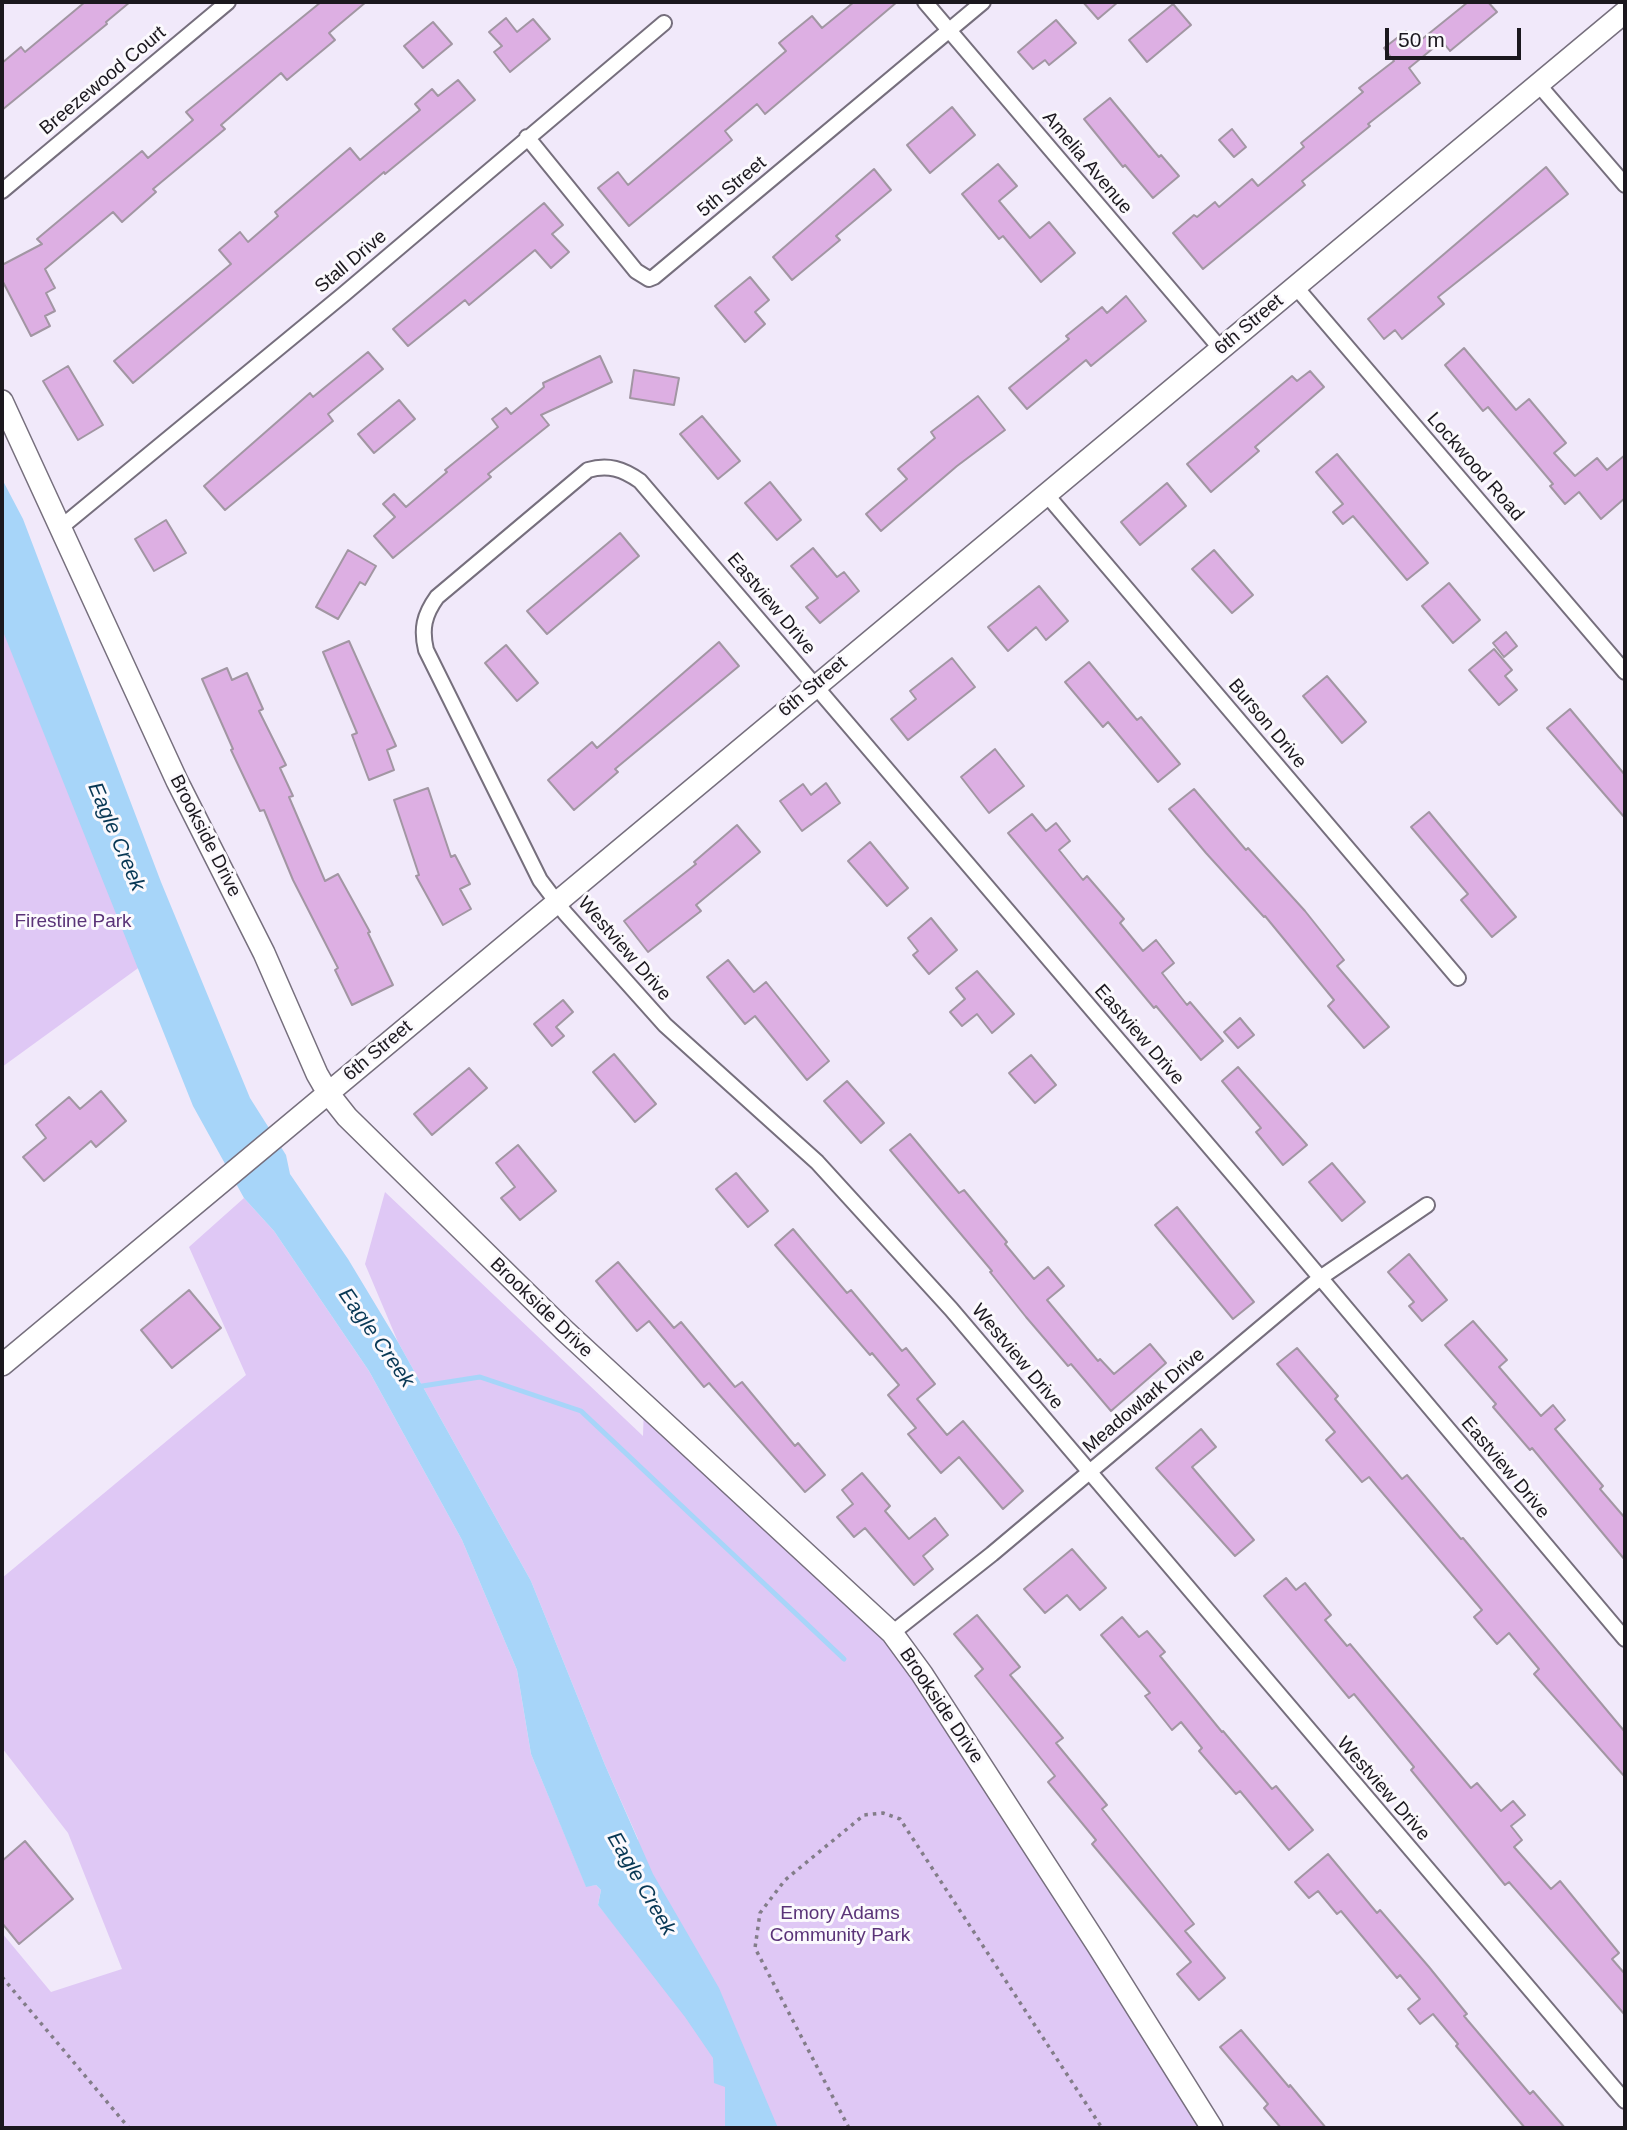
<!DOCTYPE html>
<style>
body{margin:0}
#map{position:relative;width:1627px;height:2130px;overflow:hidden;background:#f1e9fa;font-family:Arial,sans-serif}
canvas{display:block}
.frame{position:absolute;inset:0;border:4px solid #1b181e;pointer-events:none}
.scale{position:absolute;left:1385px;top:28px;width:136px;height:32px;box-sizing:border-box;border:4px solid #1b181e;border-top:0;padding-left:9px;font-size:21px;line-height:24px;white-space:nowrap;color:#1b181e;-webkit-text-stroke:5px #fbf9fd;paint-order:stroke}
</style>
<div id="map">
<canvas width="1627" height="2130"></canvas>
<div class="frame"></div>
<div class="scale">50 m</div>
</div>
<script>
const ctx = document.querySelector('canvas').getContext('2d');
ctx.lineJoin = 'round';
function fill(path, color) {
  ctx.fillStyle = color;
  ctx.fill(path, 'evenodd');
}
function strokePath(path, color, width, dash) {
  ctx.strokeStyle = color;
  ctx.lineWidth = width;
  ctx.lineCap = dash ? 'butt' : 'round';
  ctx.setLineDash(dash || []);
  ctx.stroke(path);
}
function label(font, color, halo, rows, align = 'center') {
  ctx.font = font + ' Arial,sans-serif';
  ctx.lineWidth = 6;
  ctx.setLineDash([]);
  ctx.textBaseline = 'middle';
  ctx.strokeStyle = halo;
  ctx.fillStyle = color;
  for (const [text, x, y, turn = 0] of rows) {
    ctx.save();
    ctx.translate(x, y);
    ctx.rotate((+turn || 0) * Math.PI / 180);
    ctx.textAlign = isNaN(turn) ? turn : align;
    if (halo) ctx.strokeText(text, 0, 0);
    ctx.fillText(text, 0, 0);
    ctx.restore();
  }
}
fill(new Path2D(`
 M2,547l161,403 -161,117z
 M385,1192l258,244 1,-32 248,229 321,495h-1211v-195l49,59 71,-23 -54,-136 -66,-85v-170l244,-203 -57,-128 55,-49 30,33 95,140 93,169 55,130 14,84 55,132 10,-1 5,5 -3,15 38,46 2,-112 -33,-74 -74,-184 -133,-239 -33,-78z`), '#dfc8f5');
fill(new Path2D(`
 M2,479l21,40 138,363 89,216 36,57 4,19 58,85 50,83 133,239 74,184 48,109 66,114 59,140h-53v-41l-11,-4 -1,-25 -28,-41 -87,-112 3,-15 -5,-5 -10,2 -55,-133 -14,-84 -55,-130 -93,-169 -95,-140 -30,-33 -51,-92 -191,-477z`), '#a7d5f9');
strokePath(new Path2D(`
 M416,1387l64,-10 101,34 263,248`), '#a7d5f9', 5);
const building = new Path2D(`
 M85,2h45l-24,20 1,2 -105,86v-47l19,-16 4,5z
 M321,2h45l-37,31 6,7 -48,40 -6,-7 -60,52 4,4 -72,60 3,3 -34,30 -9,-10 -68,57 10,19 -9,5 9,18 -10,5 5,10 -19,10 -29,-56v-15l40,-21 -5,-5 105,-88 6,7 45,-38 -7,-8z
 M854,2h43l-132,112 -8,-10 -32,27 7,9 -103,86 -31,-38 20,-16 10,13 158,-134 -7,-8 33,-27 10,12z
 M1083,2h35l-20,17z
 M1468,2h20l9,10 -47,39 -8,-10 -33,27 11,15 -52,41 2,2 -68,55 3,4 -102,84 -30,-36 21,-18 3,2 18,-15 4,5 33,-28 6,7 46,-39 -3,-4 62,-51 -4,-4 35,-27 -10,-13 22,-17 10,13z
 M1173,4l18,21 -44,37 -18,-22z
 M506,18l11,14 16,-13 17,20 -40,33 -16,-20 8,-6 -13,-14z
 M1056,20l20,23 -27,22 -4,-5 -12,9 -15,-17z
 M433,22l19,22 -29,24 -19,-22z
 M458,80l17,20 -90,74 -1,-2 -251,211 -19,-22 117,-97 -12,-14 21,-18 8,10 30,-26 -3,-4 75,-64 10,12 60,-50 -5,-6 17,-15 6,7z
 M1110,98l49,59 2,-2 18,21 -26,22 -28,-33 -2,2 -39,-48z
 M952,107l23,28 -45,38 -23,-28z
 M1232,129l14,18 -12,10 -15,-17z
 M998,164l19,22 -18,15 31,37 19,-16 26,31 -34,29 -38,-46 -4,3 -37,-45z
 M1546,167l22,27 -130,103 6,7 -42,35 -7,-9 -11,9 -16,-20z
 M874,169l17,21 -55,46 4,4 -48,40 -19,-23z
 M544,203l19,22 -11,9 17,18 -18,16 -16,-18 -66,55 -4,-5 -57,46 -15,-17z
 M750,277l19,23 -14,12 10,12 -20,18 -30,-36z
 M1126,296l20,25 -55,45 -5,-6 -59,49 -18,-21 60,-49 -3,-3 36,-29 5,6z
 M1464,348l52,62 13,-11 37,44 -12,10 21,23 22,-18 10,12 18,-15v43l-24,21 -22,-27 -14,12 -15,-18 3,-2 -65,-77 -5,4 -38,-46z
 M368,352l15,17 -55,45 5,7 -108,89 -21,-24 106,-93 3,4z
 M600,356l12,26 -71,33 8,10 -61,49 3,3 -98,81 -19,-22 21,-19 -12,-13 11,-10 12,13 41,-35 -2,-2 53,-43 -6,-8 14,-11 5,6 33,-27 -1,-4z
 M68,366l35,59 -25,15 -35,-59z
 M634,370l45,8 -5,27 -44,-7z
 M1310,371l14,16 -69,60 4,4 -48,41 -24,-28 105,-88 5,5z
 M978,396l27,34 -48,36 -76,65 -15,-17 41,-35 -9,-10 37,-31 -4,-6z
 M399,400l16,19 -41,34 -16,-19z
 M702,416l38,45 -22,18 -38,-45z
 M1337,454l91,109 -21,17 -54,-64 -10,8 -10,-12 10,-8 -27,-32z
 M770,482l31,38 -24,20 -32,-37z
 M1167,483l19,23 -46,39 -19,-23z
 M166,520l20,33 -32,18 -19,-32z
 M620,533l19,23 -92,78 -20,-23z
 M813,548l24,29 7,-5 15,19 -39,32 -14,-16 12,-9 -27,-32z
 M348,550l28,16 -11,19 -5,-3 -22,37 -22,-12z
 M1214,550l39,45 -21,18 -40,-44z
 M1449,583l31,37 -27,23 -31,-37z
 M1039,586l29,35 -22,19 -10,-13 -28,24 -20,-24z
 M1506,632l11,14 -13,11 -11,-14z
 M349,641l47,105 -9,4 7,20 -25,10 -17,-45 5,-2 -34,-81z
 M719,642l20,24 -124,103 3,3 -44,38 -26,-30 44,-38 5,6z
 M506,645l32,38 -21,18 -32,-38z
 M1494,649l18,21 -7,6 12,14 -18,15 -30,-35z
 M952,658l23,29 -67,53 -17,-21 25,-20 -6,-8z
 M1089,662l48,58 4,-3 39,47 -22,18 -50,-60 -5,5 -38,-45z
 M227,668l5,12 15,-7 16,36 -4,2 27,54 -6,3 13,28 -4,1 36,84 13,-7 32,58 -2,1 25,52 -41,20 -17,-35 3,-2 -45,-88 -29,-70 -4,1 -29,-61 2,-1 -31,-70z
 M1327,676l39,46 -24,21 -39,-47z
 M1570,709l55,66v43l-78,-90z
 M995,749l29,37 -35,27 -28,-36z
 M826,783l14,20 -38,28 -22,-30 23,-17 8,11z
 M428,788l23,69 4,-2 15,29 -10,5 11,20 -28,16 -27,-49 3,-1 -25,-75z
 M1194,789l52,61 2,-2 57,63 39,49 -7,6 52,61 -25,21 -36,-42 6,-6 -69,-84 -1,1 -58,-64 -37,-44z
 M1429,812l87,105 -24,20 -31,-37 7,-6 -57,-67z
 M1032,814l14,17 10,-8 14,18 -11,9 24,30 4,-4 37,43 -4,4 23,28 13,-11 18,23 -12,10 25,32 3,-3 33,39 -22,19 -45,-54 -2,2 -146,-175z
 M737,825l23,27 -64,53 5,6 -53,41 -24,-31 72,-57 -2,-2z
 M870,842l38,46 -21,18 -39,-45z
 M931,918l26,32 -28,24 -16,-19 5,-4 -10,-13z
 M728,960l26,32 12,-10 63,79 -22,19 -52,-64 -10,8 -38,-47z
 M977,971l37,43 -22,19 -15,-19 -15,12 -12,-14 15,-13 -9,-11z
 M563,1000l10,12 -17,15 8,9 -12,10 -18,-22z
 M1240,1018l14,17 -16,13 -14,-16z
 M614,1054l42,50 -21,18 -42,-50z
 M1031,1055l25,30 -21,18 -26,-30z
 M1238,1067l69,78 -24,20 -27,-33 5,-4 -39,-47z
 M469,1068l18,20 -55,47 -18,-21z
 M847,1081l37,42 -23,20 -37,-42z
 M101,1091l25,30 -30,26 -5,-6 -47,40 -21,-24 23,-19 -10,-13 33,-28 11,12z
 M910,1134l49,59 5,-3 43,52 -2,2 29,35 14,-12 16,19 -17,14 51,61 2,-2 14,15 36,-30 16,19 -55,48 -40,-47 -3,2 -42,-49 -36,-45 2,-1 -102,-121z
 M518,1145l38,46 -36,29 -19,-22 14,-11 -19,-24z
 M1332,1163l33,39 -23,19 -33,-39z
 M736,1173l32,38 -20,16 -32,-38z
 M1177,1207l77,95 -21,17 -78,-94z
 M793,1229l54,64 4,-3 51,61 4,-3 29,36 -18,15 30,36 16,-14 60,70 -20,18 -44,-52 -18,16 -33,-39 8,-6 -28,-33 11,-10 -27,-32 -2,2 -95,-110z
 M1409,1254l38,46 -25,21 -13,-15 5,-4 -26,-30z
 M618,1262l56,66 7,-6 54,65 7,-5 53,64 3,-3 27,32 -20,17 -96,-109 -5,4 -55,-66 -12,10 -41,-50z
 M189,1290l32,38 -49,40 -31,-38z
 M1473,1321l34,39 -8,7 42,49 12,-11 12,15 -10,9 48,57 -3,3 25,29v42l-93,-112 -2,2 -37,-43 3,-3 -51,-59z
 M1297,1348l41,48 -3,3 67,80 5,-4 54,64 2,-1 162,194v45l-91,-103 5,-5 -30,-36 -12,11 -23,-27 8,-7 -113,-133 -7,5 -36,-42 9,-8 -58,-68z
 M1201,1429l15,18 -24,20 62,73 -19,16 -79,-88z
 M862,1473l28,33 -5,5 24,28 26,-21 13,17 -25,21 10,13 -19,16 -49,-57 -11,9 -17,-20 16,-13 -11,-14z
 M1072,1549l34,39 -26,22 -13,-15 -22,18 -21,-24z
 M1286,1578l10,12 9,-7 26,32 -6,5 22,26 3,-2 121,144 6,-5 24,28 12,-10 12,14 -14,11 11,14 -8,7 37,42 9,-8 59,72 -7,6 13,15v41l-116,-133 -4,3 -94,-115 3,-3 -60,-73 -5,4 -85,-102z
 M977,1615l43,52 -10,8 53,63 -7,5 51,62 -5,4 92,115 -9,7 40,47 -26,22 -22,-26 14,-12 -99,-118 4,-4 -48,-58 7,-6 -80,-100 8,-7 -29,-35z
 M1122,1617l17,20 8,-6 18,21 -5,4 62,76 1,-1 49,58 4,-3 37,44 -24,20 -49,-59 -4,3 -37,-43 3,-3 -21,-26 -9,8 -27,-34 5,-3 -49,-58z
 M25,1841l48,58 -54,45 -17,-21v-62z
 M1328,1854l49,59 3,-3 49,57 38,47 -3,2 66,78 3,-3 32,37h-40l-69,-82 2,-2 -25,-30 -13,10 -12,-15 12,-10 -20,-24 -3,3 -56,-67 -4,3 -19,-23 -9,7 -14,-16z
 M1241,2030l48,57 1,-2 36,43h-45l-17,-20 4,-4 -48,-57z`);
fill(building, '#ddafe3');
strokePath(building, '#a296a3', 2);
const street = new Path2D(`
 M925,2l295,346
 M1538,84l87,101
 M527,137l109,134 13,8 5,-2 329,-275
 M2,191l226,-189
 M1295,286l330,386
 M1046,494l412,484
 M60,528l284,-234 320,-271
 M892,1633l100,-79 328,-276 107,-73
 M1625,1639l-382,-453 -603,-705c-17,-12 -32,-17 -52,-11l-151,127c-13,18 -16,32 -11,53l114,230 25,33 100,112 152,137 134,147 674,792`);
const secondary = new Path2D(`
 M2,401l175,380 87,172 53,121 11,19 19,24 217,213 328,303 30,41 176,272 114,182
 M2,1365l1623,-1353`);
strokePath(street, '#766f7d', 18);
strokePath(secondary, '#766f7d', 24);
strokePath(new Path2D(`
 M2,1977l127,151
 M849,2128l-94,-180 5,-35 25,-33 79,-65 19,-2 17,6 202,309`), '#837d89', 3.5, [3.5, 5]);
strokePath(street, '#fff', 14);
strokePath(secondary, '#fff', 21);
label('19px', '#1b181e', '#fbf9fd', [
 ["Breezewood Court",103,81,-40],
 ["Amelia Avenue",1087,163,50],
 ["5th Street",732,187,-40],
 ["Stall Drive",351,262,-40],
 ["6th Street",1249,325,-40],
 ["Lockwood Road",1475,467,49],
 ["Eastview Drive",771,604,50],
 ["6th Street",813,687,-40],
 ["Burson Drive",1267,724,50],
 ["Brookside Drive",205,836,63],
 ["Westview Drive",624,949,49],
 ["Eastview Drive",1139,1035,49],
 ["6th Street",378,1051,-40],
 ["Brookside Drive",541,1308,44],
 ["Westview Drive",1017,1357,50],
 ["Meadowlark Drive",1144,1401,-40],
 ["Eastview Drive",1505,1468,50],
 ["Brookside Drive",941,1706,56],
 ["Westview Drive",1383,1789,49]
]);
label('19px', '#5a3378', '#fbf9fd', [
 ["Firestine Park",73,922],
 ["Emory Adams",840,1914],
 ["Community Park",840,1936]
]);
label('italic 21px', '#083855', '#fbf9fd', [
 ["Eagle Creek",116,837,67],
 ["Eagle Creek",376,1338,55],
 ["Eagle Creek",641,1884,60]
]);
</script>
